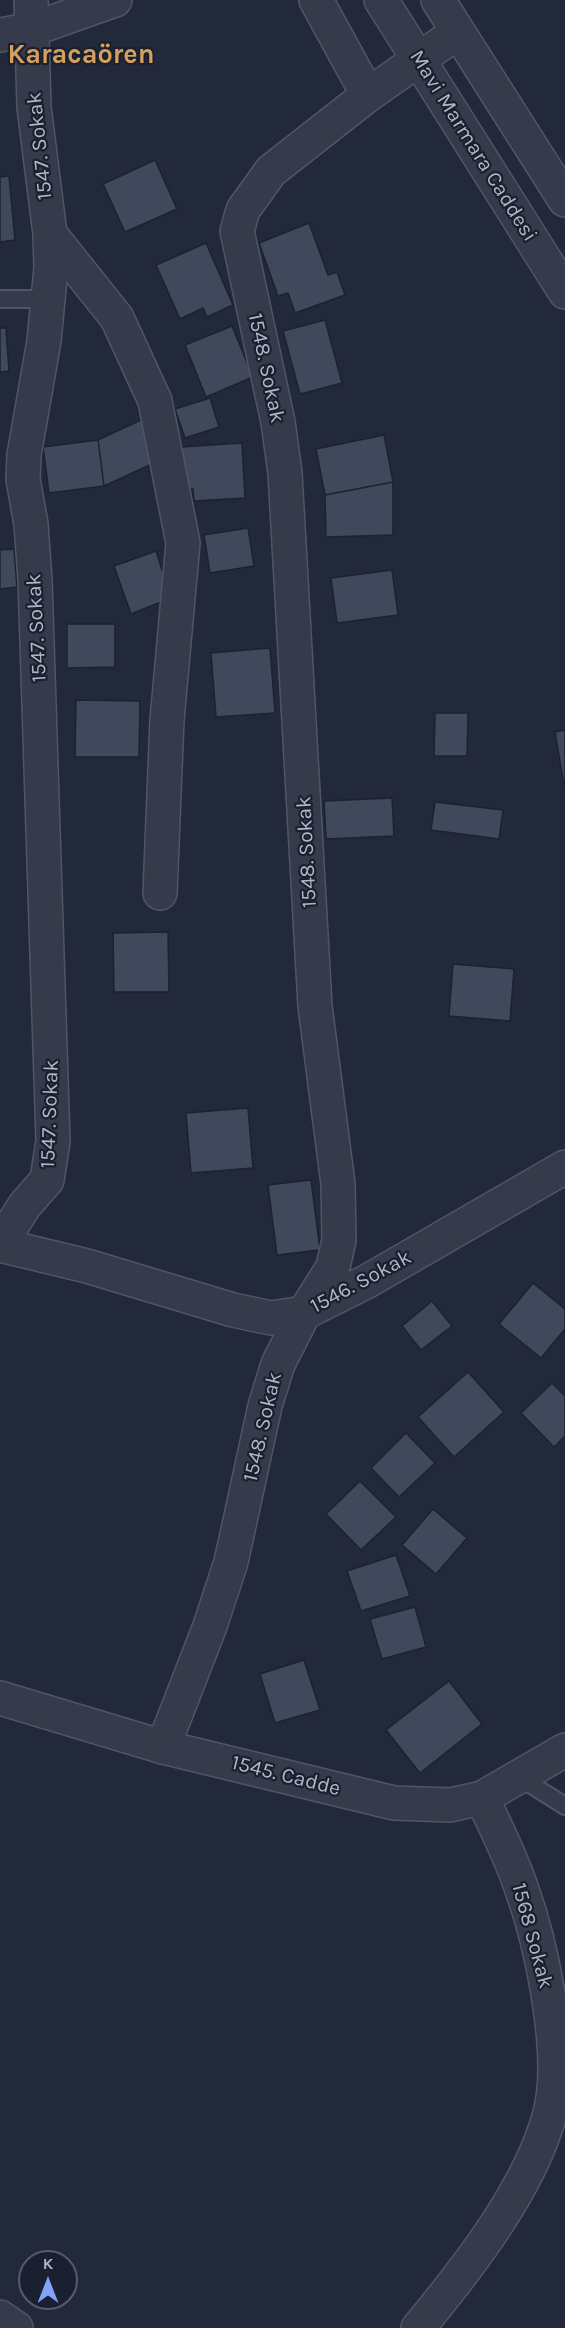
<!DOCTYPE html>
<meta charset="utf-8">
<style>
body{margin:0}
#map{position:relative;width:565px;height:2328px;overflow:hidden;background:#21293a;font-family:Karla,sans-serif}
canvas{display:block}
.north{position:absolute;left:18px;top:2250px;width:60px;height:60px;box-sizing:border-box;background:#1a202f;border:2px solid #565c6b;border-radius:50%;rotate:0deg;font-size:16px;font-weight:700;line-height:24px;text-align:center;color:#b0b6c6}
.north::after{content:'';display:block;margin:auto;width:21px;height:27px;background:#83a2f9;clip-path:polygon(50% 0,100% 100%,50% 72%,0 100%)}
</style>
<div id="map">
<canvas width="565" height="2328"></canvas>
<div class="north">K</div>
</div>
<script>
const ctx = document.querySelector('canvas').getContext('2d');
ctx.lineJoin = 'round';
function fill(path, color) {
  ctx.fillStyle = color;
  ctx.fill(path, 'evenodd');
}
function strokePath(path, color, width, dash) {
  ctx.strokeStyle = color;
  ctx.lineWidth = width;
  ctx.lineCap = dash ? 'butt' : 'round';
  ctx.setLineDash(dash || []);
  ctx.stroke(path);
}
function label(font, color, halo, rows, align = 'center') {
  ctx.font = font + ' Karla,sans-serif';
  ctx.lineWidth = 4.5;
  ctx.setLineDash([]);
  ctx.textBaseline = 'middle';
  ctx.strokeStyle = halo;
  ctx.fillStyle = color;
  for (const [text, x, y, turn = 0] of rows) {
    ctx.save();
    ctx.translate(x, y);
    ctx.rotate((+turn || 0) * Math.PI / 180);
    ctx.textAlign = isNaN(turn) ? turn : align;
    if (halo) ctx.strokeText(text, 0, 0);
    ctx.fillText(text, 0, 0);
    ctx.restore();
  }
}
const building = new Path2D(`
 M155,160l22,49 -52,23 -22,-48z
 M9,176l6,64 -15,2v-65z
 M309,223l19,52 9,-3 8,23 -50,18 -7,-20 -10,3 -19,-53z
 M206,243l27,62 -26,12 -4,-9 -23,11 -24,-54z
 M325,320l17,63 -42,11 -17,-63z
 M232,326l21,51 -47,20 -21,-52z
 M0,328h6l3,43 -9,1z
 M210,398l9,29 -34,11 -10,-29z
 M145,418l18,41 -59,27 -6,-46z
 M384,435l9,47 -68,13 -9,-46z
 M98,440l6,46 -55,7 -6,-46z
 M242,443l3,55 -51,3 -1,-12 -10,1 -2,-43z
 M393,482v53l-67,2 -1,-42z
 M248,528l6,38 -44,7 -6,-38z
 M14,549l3,38 -17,2v-39z
 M156,551l15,47 -40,16 -17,-48z
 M392,570l6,45 -61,8 -6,-45z
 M67,624h48v43l-48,1z
 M270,648l5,65 -59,4 -5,-64z
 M76,700l64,1 -1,56h-64z
 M435,713h33l-1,43h-33z
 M565,730v55h-1l-9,-53z
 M392,798l2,38 -68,3 -2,-38z
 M435,802l68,8 -4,29 -68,-9z
 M168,932l1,60h-55l-1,-59z
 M453,964l61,5 -4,52 -61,-5z
 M248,1108l5,60 -62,5 -5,-60z
 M311,1180l9,70 -43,5 -9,-70z
 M533,1283l32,26v20l-24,29 -42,-34z
 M432,1301l20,25 -31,24 -19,-24z
 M468,1372l36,40 -50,45 -36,-40z
 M552,1383l13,13v40l-11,11 -33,-34z
 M406,1433l29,30 -36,34 -28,-29z
 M360,1481l36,36 -35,33 -35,-36z
 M433,1509l34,29 -31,36 -34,-29z
 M396,1555l14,41 -49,15 -14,-40z
 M415,1607l11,40 -44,12 -12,-40z
 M304,1660l16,50 -45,13 -15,-49z
 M449,1681l33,43 -62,49 -34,-43z`);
fill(building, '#40485c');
strokePath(building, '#1c2231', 1.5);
const service = new Path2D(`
 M0,299h49
 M519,1777l46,29`);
const minor = new Path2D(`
 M316,0l52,95
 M0,35l33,-6 82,-29
 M50,234l67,84 38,83 28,142 -16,177 -7,173
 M0,1244l25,-39 22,-25 6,-39 -18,-561 -4,-56 -8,-45 1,-24 20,-114 7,-73 -1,-34 -16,-127 -3,-107
 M0,1245l87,21 146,44 38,8 33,-5 62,-31 199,-115
 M163,1747l47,-121 21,-64 34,-156 13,-42 26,-51 29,-46 6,-27 -1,-56 -23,-178 -30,-533 -7,-51 -41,-191 6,-21 28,-39 97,-76 90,-63
 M0,2317l16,11
 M418,2328c49,-59 113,-141 132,-215 15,-57 -8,-167 -28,-223 -10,-31 -26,-62 -40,-92`);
const tertiary = new Path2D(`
 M381,0l184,292
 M438,0l127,200
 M0,1698l163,49 231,56 56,2 32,-7 83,-48`);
strokePath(service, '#505665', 20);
strokePath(minor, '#505665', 36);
strokePath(tertiary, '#505665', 36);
strokePath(service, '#353b4a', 16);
strokePath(minor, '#353b4a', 33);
strokePath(tertiary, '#353b4a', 33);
label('21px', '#b0b6c6', '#1a202f', [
 ["1547. Sokak",40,146,-96],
 ["Mavi Marmara Caddesi",473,146,58],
 ["1548. Sokak",266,368,78],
 ["1547. Sokak",37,628,-93],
 ["1548. Sokak",307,852,-93],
 ["1547. Sokak",50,1114,-88],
 ["1546. Sokak",361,1282,-28],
 ["1548. Sokak",263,1427,-77],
 ["1545. Cadde",286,1776,14],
 ["1568 Sokak",532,1936,75]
]);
label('bold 27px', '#d59f5d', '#1a202f', [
 ["Karacaören",81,55]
]);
</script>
